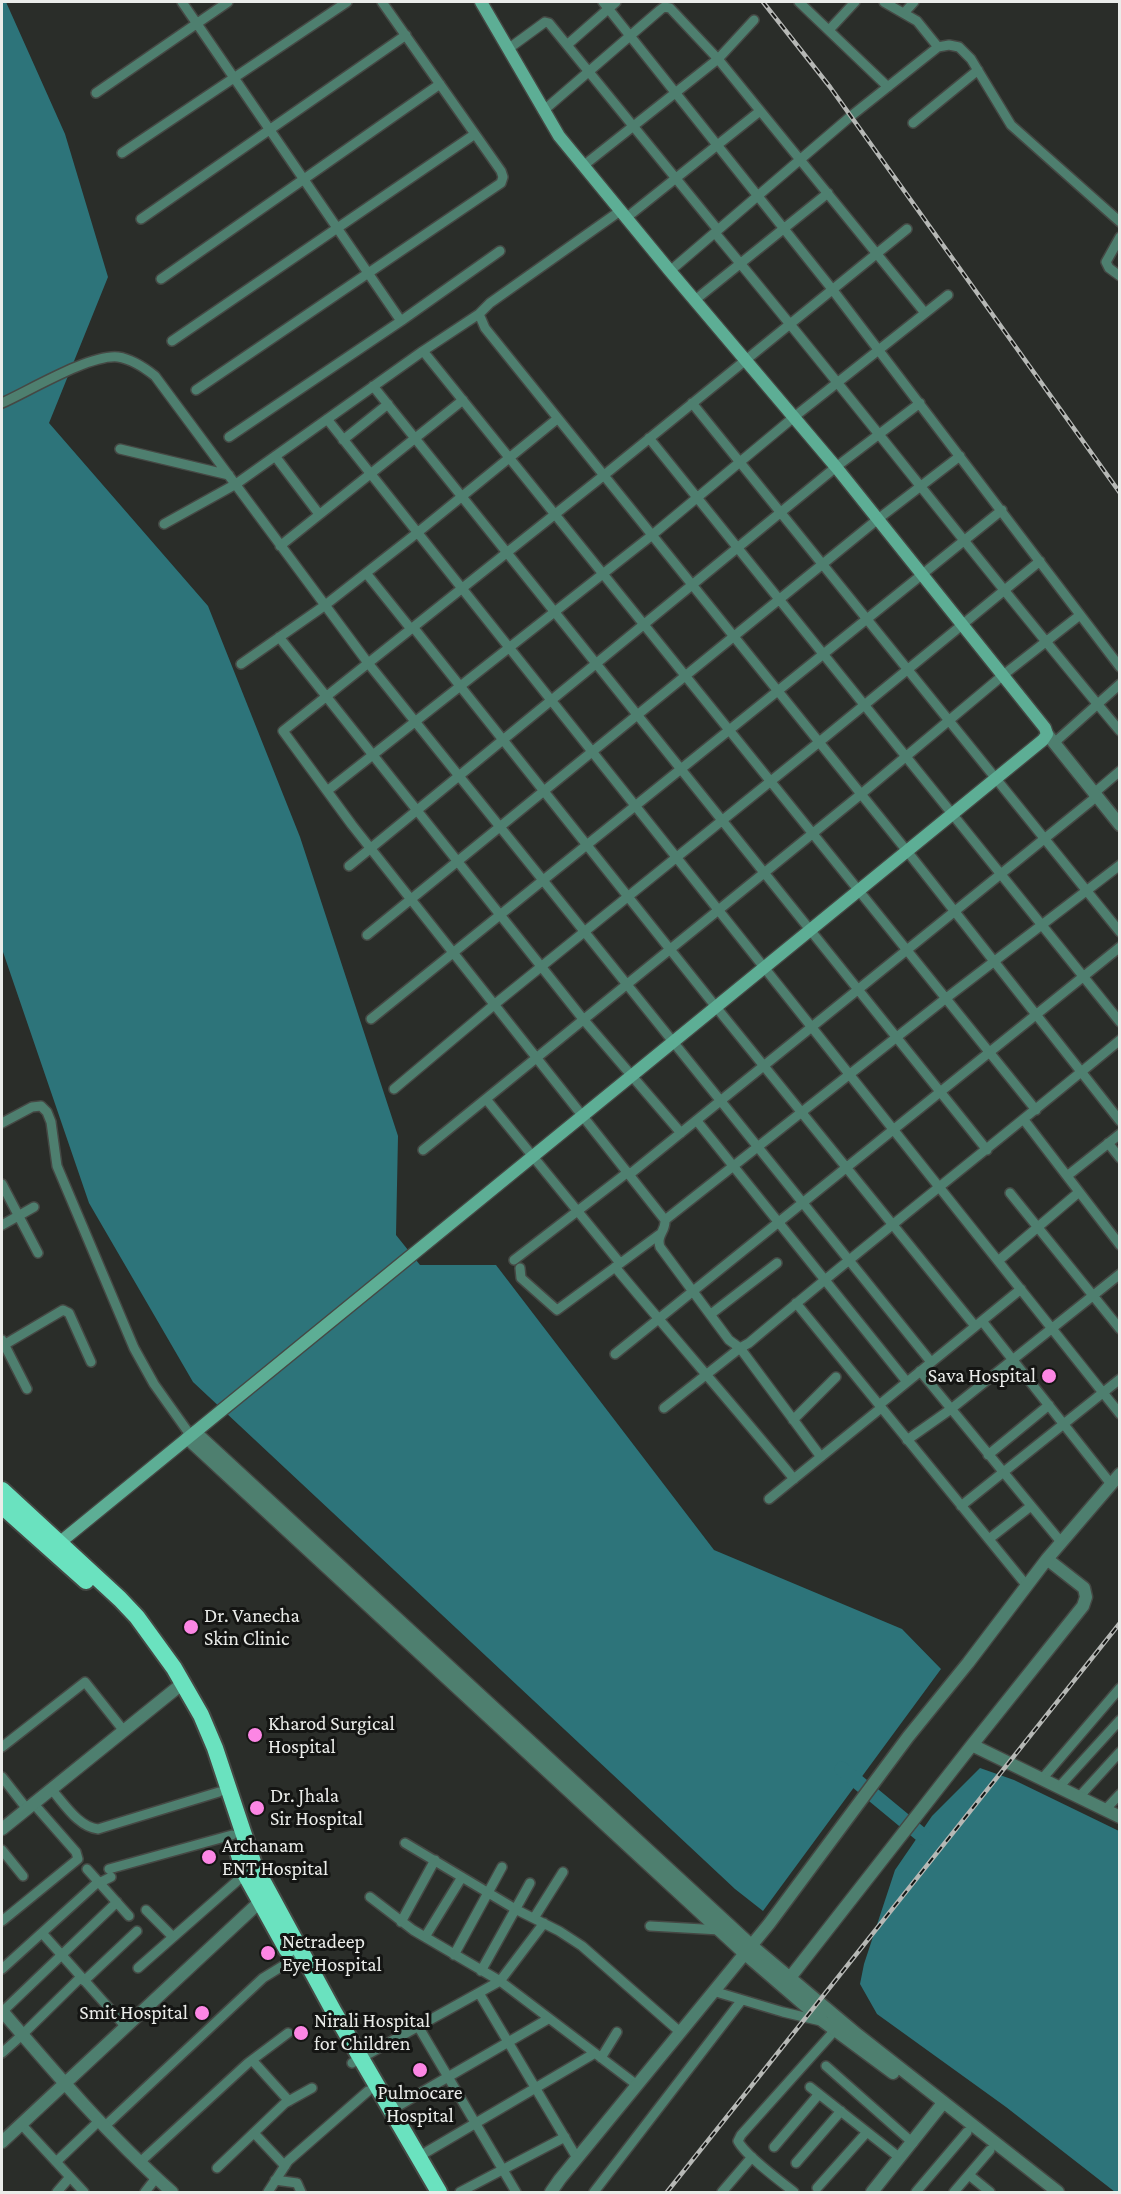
<!DOCTYPE html>
<style>
body{margin:0}
#map{position:relative;width:1121px;height:2194px;overflow:hidden;background:#2a2d29;font-family:"Crimson Pro",serif}
canvas{display:block}
.frame{position:absolute;inset:0;border:3px solid #eaece9;pointer-events:none}
</style>
<div id="map">
<canvas width="1121" height="2194"></canvas>
<div class="frame"></div>
</div>
<script>
const ctx = document.querySelector('canvas').getContext('2d');
ctx.lineJoin = 'round';
function fill(path, color) {
  ctx.fillStyle = color;
  ctx.fill(path, 'evenodd');
}
function strokePath(path, color, width, dash) {
  ctx.strokeStyle = color;
  ctx.lineWidth = width;
  ctx.lineCap = dash ? 'butt' : 'round';
  ctx.setLineDash(dash || []);
  ctx.stroke(path);
}
function label(font, color, halo, rows, align = 'center') {
  ctx.font = font + ' "Crimson Pro",serif';
  ctx.lineWidth = 6;
  ctx.setLineDash([]);
  ctx.textBaseline = 'middle';
  ctx.strokeStyle = halo;
  ctx.fillStyle = color;
  for (const [text, x, y, turn = 0] of rows) {
    ctx.save();
    ctx.translate(x, y);
    ctx.rotate((+turn || 0) * Math.PI / 180);
    ctx.textAlign = isNaN(turn) ? turn : align;
    if (halo) ctx.strokeText(text, 0, 0);
    ctx.fillText(text, 0, 0);
    ctx.restore();
  }
}
fill(new Path2D(`
 M2,2h4l59,132 43,143 -59,146 159,183 92,231 98,299 -2,99 24,30h76l218,285 188,79 39,40 -178,242 -28,-22 -542,-507 -104,-179 -87,-254z
 M980,1768l34,12 105,51v361h-4l-109,-85 -129,-93 -17,-30 4,-20 31,-94 37,-54z`), '#2d747a');
strokePath(new Path2D(`
 M842,1769l93,77`), '#2d747a', 15);
const minor = new Path2D(`
 M182,2l219,319
 M603,2l229,287 288,378
 M799,2l89,85
 M884,2l33,19 21,26
 M904,13l10,-11
 M829,30l26,-28
 M567,45l49,-43
 M508,49l37,-27 4,1 169,207
 M96,93l132,-91
 M543,111l117,-101 4,-3 6,1 48,51 207,254
 M913,123l65,-53
 M122,153l225,-151
 M583,166l135,-107 36,-39
 M620,211l-130,92 -11,11 6,14 422,523 213,270
 M626,218l134,-107
 M141,219l265,-184
 M907,229l-304,247 -320,255 69,94 313,395c1,11 -9,15 -5,27l69,93 11,8 9,-5c122,-103 248,-201 371,-303
 M715,233c137,164 267,334 405,498
 M1120,237l-14,25 3,6 11,8
 M670,271l181,-155 87,-69 11,-2 10,2 12,12 40,66 109,97
 M161,279l279,-195
 M695,300l133,-107
 M172,341l303,-207
 M423,351l613,759
 M373,386l614,764
 M196,390l305,-207 2,-6 -2,-6 -119,-169
 M2,403c27,-12 88,-49 116,-46 14,2 27,11 37,19l213,287 563,699
 M692,403l428,529
 M327,419l793,995
 M229,437l172,-116 99,-70
 M649,438l471,584
 M343,440l45,-36
 M120,449l109,26
 M275,456l44,58
 M164,524l72,-40 187,-133 56,-37
 M280,546l183,-146
 M366,573l45,56
 M413,627l303,380 259,319
 M279,637l304,382 98,114
 M241,664l83,-58 93,-73 140,-114
 M1054,743l66,-59
 M327,791l324,-255 143,-119 154,-122
 M1093,794l27,-23
 M349,866l487,-399 84,-64
 M367,935l511,-416 82,-63
 M371,1019l631,-509
 M394,1089l101,-85 323,-261 222,-182
 M486,1099l134,164
 M1024,1120l96,125
 M697,1121l210,261
 M2,1123l30,-16 9,-1 6,6 4,10 6,44 77,182 20,36 37,52
 M1108,1143l12,15
 M423,1150l437,-355 142,-119 78,-61
 M630,1174l466,-377
 M1067,1176l53,-42
 M2,1184l36,69
 M1010,1193l110,136
 M665,1220l280,-221 175,-134
 M2,1225l32,-18
 M514,1260l114,-88
 M998,1261l81,-69
 M615,1267c59,71 120,140 179,212
 M520,1268l1,10 36,32 103,-76
 M796,1303l231,283
 M711,1314l66,-51
 M982,1321l129,163
 M2,1340l25,49
 M2,1346l61,-36 6,3 22,49
 M615,1354l505,-407
 M920,1371l141,171
 M879,1405l142,-116
 M664,1408l76,-60 81,109
 M793,1420l43,-43
 M907,1440l44,-31 169,-135
 M988,1455l61,-50
 M769,1499l112,-91
 M961,1506l159,-127
 M989,1539l42,-33
 M2,1747l83,-65 39,49
 M2,1777l25,32
 M1042,1779l78,-91
 M1059,1787l61,-67
 M51,1789c13,14 27,38 47,40l121,-37
 M1079,1797l41,-45
 M1105,1810l15,-16
 M405,1843l112,67 42,21 23,15 98,86
 M2,1850l21,26
 M87,1869l42,47
 M109,1869l123,-34
 M99,1883l12,-6
 M370,1897l43,33 87,51 137,104
 M146,1910l27,27
 M534,1918l29,-46
 M2,1921l76,-62 -2,-7 -43,-49
 M401,1922l34,-62
 M650,1926l70,4
 M42,1933l84,94
 M425,1937l37,-60
 M454,1955l48,-88
 M138,1968l107,-94
 M2,1969l96,-87
 M481,1971l49,-88
 M84,1981l53,-50
 M713,1991l70,21 38,9
 M479,1993l98,165
 M2,2012l115,-110
 M418,2026l98,166
 M2,2053l20,-18 59,-58
 M601,2058l16,-26
 M252,2060l37,41
 M352,2063l148,-82 44,-58
 M826,2066l87,77
 M810,2087l90,71
 M391,2110l157,-91
 M21,2124l63,68
 M104,2127l159,-149 39,-24
 M254,2133l31,33
 M774,2147l45,-53
 M418,2157l177,-104
 M56,2162l43,-41
 M139,2163l109,-100 40,-30
 M796,2163l45,-52
 M217,2168l68,-65 27,-15
 M969,2175l21,17
 M275,2180l22,3 4,9
 M817,2188l50,-56
 M57,2192l13,-15
 M145,2192l11,-14
 M268,2192l20,-31 80,-70
 M460,2192l105,-55
 M594,2192l147,-191
 M722,2192l30,-35
 M794,2192c-14,-11 -49,-37 -56,-51l3,-6 95,-106
 M916,2192l51,-60
 M954,2192l36,-42`);
const tertiary = new Path2D(`
 M1047,734l73,91
 M195,1432l556,513 107,90 200,157
 M187,1438l557,515 80,69 69,51
 M972,1745l148,72
 M2,1829l181,-146
 M785,1984l187,-239 111,-139 3,-9 -2,-9 -37,-29
 M2,2011c54,63 108,126 170,181
 M2,2142l264,-246
 M551,2192l9,-13 209,-255 139,-187 60,-74 79,-104 73,-85
 M872,2192l71,-89`);
const secondary = new Path2D(`
 M53,1548l990,-808 4,-6 -2,-6 -209,-261 -166,-196 -111,-135 -78,-134`);
const trunk = new Path2D(`
 M2,1490l118,109 17,18 37,51 27,47 14,33 39,117 80,147 105,180
 M2,1506l84,75
 M238,1852l7,22 42,76`);
strokePath(minor, '#454844', 12);
strokePath(tertiary, '#454844', 15);
strokePath(secondary, '#454844', 15);
strokePath(trunk, '#454844', 20);
strokePath(minor, '#4e7f6f', 9);
strokePath(tertiary, '#4e7f6f', 12);
strokePath(secondary, '#5dae95', 12);
strokePath(trunk, '#6ae2bf', 16);
const rail = new Path2D(`
 M763,2l67,85 290,406
 M667,2192l453,-569`);
strokePath(rail, '#b6b8b5', 4.5);
strokePath(rail, '#141513', 2, [7]);
for (const [x, y, r, color] of [
 [1049,1376,8,"#fc86e4"],
 [191,1627,8,"#fc86e4"],
 [255,1735,8,"#fc86e4"],
 [257,1808,8,"#fc86e4"],
 [209,1857,8,"#fc86e4"],
 [268,1953,8,"#fc86e4"],
 [202,2013,8,"#fc86e4"],
 [301,2033,8,"#fc86e4"],
 [420,2070,8,"#fc86e4"]
]) {
  const dot = new Path2D();
  dot.arc(x, y, r, 0, 2 * Math.PI);
  ctx.fillStyle = color;
  ctx.fill(dot);
  strokePath(dot, '#141513', 2);
}
label('20px', '#eaece9', '#141513', [
 ["Sava Hospital",1036,1376,"right"],
 ["Dr. Vanecha",204,1616],
 ["Skin Clinic",204,1639],
 ["Kharod Surgical",268,1724],
 ["Hospital",268,1747],
 ["Dr. Jhala",270,1796],
 ["Sir Hospital",270,1819],
 ["Archanam",222,1846],
 ["ENT Hospital",222,1869],
 ["Netradeep",282,1942],
 ["Eye Hospital",282,1965],
 ["Smit Hospital",188,2013,"right"],
 ["Nirali Hospital",314,2021],
 ["for Children",314,2044],
 ["Pulmocare",420,2093,"center"],
 ["Hospital",420,2116,"center"]
], 'left');
</script>
